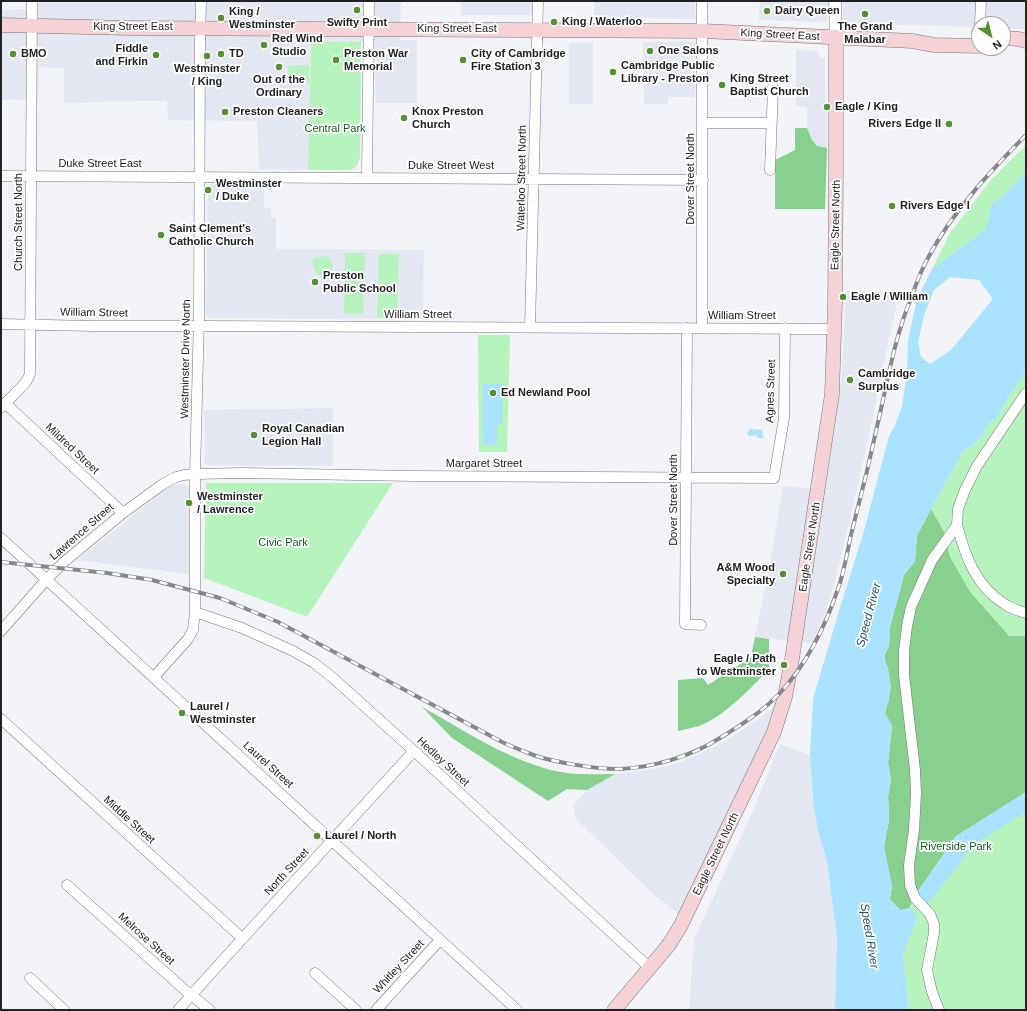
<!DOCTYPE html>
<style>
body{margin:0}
#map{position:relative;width:1027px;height:1011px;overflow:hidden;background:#f1f3f6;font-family:Arial,sans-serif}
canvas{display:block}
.frame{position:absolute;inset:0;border:2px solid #222224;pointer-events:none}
.north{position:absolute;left:971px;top:16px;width:40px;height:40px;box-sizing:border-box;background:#fff;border:1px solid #a7a7a7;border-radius:50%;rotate:145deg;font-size:11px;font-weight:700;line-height:16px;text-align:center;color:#222224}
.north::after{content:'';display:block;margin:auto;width:14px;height:18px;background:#539132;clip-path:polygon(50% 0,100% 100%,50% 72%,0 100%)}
</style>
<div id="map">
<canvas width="1027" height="1011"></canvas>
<div class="frame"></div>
<div class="north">N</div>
</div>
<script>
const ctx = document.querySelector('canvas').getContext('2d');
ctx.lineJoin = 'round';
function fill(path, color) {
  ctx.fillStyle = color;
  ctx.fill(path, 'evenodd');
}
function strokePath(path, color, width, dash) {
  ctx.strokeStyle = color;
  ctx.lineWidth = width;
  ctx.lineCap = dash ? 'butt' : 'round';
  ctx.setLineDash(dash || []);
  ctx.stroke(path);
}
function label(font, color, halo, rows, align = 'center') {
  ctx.font = font + ' Arial,sans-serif';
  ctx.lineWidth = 3.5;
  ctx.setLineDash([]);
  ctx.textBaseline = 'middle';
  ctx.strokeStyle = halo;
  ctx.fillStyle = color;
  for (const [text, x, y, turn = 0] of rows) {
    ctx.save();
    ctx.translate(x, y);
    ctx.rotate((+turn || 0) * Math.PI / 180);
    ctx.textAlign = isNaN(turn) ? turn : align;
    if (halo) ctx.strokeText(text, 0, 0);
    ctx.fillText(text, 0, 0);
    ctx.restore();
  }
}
fill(new Path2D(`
 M39,1h362l-1,39h17v63h-41l-2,-61h-50v2h-13l-3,126 -49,-1 -2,-48 -89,-1 -1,-19h-33l-70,2v-35l-25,-1 -1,32 -37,1v-90l38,-1z
 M461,1h71v14h-71z
 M594,1h101v18l-101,-2z
 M760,1h68l-1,19 -1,2 -67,-2z
 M843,1h183v28h-23v-5h-24v3l-136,-4z
 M593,42v62h-24v-61z
 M643,42h53l-1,55h-27v7h-24z
 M796,49l23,3v6h6l2,90 -10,-2 -5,-6 -5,-12v-21l-11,-1z
 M210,184h54v24h7v10h5v31l148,1 -1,69 -214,-1 -3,-5 2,-127z
 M846,291l53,2 -40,187 -23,98 -12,38 -12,27 -57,-6 14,-68 14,-83 42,4 17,-118z
 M333,408v58l-128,-1 -1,-55z
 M180,484h5l3,3 1,5v82l-112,-14 85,-68 10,-6z
 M778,703l-9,26 -89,186 -28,-22 -76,-74 -3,-14 14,-15 28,-16 39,-5 28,-7 40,-19 37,-24z
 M780,744l30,11 3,45 5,31 9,31 10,76 -2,72h-146l5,-71 58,-126z`), '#e3e7f2');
fill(new Path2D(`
 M324,42h37l-1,116 -3,8 -6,4h-43l3,-126h12z
 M309,65v18l-3,-1 -4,-5c-6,-1 -8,4 -14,4v-15z
 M1026,145v27l-23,26 -11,5 -6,26 -54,40 -15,30 33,-66 41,-53z
 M345,253h20l-2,61 -19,-1z
 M379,254h20l-2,63h-20z
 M328,256l5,10 -5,10 -2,2c-12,-4 -11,-6 -14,-18l2,-2z
 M478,335h32l-3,117h-28z
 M1026,370v640h-117l-6,-55 15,-38 -18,-7 17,-374 14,-27 31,-56 20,-16 4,-10 12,-11 7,-13z
 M206,483h187l-86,134 -103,-39z`), '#b7f3bc');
fill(new Path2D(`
 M795,128h12l5,12 5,6 10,2 -2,61h-50v-49l20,-10z
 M931,509l13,23 6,25 20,35 39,44h17v156l-70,44 -40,58 -7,14 -9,2 -10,-11 2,-13 -8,-39 5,-27 -1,-24 3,-17 -3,-16 4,-37 -7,-13 4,-14 -1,-31 -3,-7v-7l4,-8 1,-19 14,-52 11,-14 2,-25z
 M755,637l14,2v30c-18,19 -44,47 -70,57 -6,2 -14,3 -21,5v-51l25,-2 5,7 43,-28z
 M422,707c44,24 88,55 138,65 16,3 39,2 55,2l-28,16 -20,-1 -19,12 -96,-63z`), '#87d08e');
fill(new Path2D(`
 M1026,172v198l-21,33 -7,13 -12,11 -4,10 -20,16 -31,56 -14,27 -2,25 -11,14 -14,52 -1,19 -4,8v7l3,7 3,19 -2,12 -4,14 7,13 -4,37 3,16 -3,17 1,24 -5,27 8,39 -2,13 10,11 9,-2 9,9 -15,38 6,55h-74l2,-72 -10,-76 -9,-31 -5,-31 -3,-45 3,-56 26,-88 25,-80 25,-95 5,-8 8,-22 5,-33 1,-32 9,-42 15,-30 54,-40 6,-26 11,-6zM950,277l29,3 14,19 -42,51 -21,14 -9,-7 -3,-15 6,-27 10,-25z
 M483,384h19v39l-5,1v21h-14z
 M750,429l12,1 1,8h-5l-2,-3 -7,1 -2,-3z
 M1026,792v20l-51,32 -48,61 -11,-11 40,-58z`), '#a9e3ff');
const minor = new Path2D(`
 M980,24l1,-23
 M703,123h68
 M770,170l3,-83
 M1,176l702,4
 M367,177l2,-176
 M1,324l92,2h113l629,3
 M530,327l8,-326
 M687,328l-2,296 16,1
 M702,328v-327
 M5,403l118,110
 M1,408l25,-26 4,-8 2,-373
 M957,525c8,31 19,62 49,80 6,4 13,6 20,8
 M1,538l516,472
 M195,612l47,16 51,23 21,12 18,14 82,74 236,217
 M1,631l46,-52 17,-17 59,-49 40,-29 13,-7 8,-2 11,-1 47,-1 171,3 361,2 10,-60 1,-90
 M154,677l34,-38 5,-9 2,-18v-138l4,-157 1,-277 1,-39
 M1,719l241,219
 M67,885l119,106 24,19
 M315,973l41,37
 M30,978l34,32
 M178,1010c78,-87 157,-173 236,-259
 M376,1010l64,-70
 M939,1010l-7,-18 -5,-22 7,-37v-9l-4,-10 -15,-16 -5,-13 -1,-20 5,-35 2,-37 -1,-23 -11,-95v-24l3,-25 4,-19 21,-47 25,-35 1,-16 7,-19 12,-24 49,-73`);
const tertiary = new Path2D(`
 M835,1l1,36`);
const secondary = new Path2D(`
 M1,25l129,3 573,3 209,10 22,4 45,1
 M1003,38l16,1 7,2
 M614,1010l54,-64 12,-19 94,-195 11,-35 7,-38 40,-265 3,-90 1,-137v-130`);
strokePath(minor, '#77787b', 11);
strokePath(tertiary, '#77787b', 13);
strokePath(secondary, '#77787b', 15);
strokePath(minor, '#fff', 10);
strokePath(tertiary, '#fff', 12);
strokePath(secondary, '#f4d2d5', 14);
const rail = new Path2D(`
 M1,562l106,11 45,7 68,18 58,24 224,120c11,5 23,10 34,14 23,7 59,13 83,13 33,-1 73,-13 101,-31 21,-13 42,-26 59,-44 28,-30 46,-67 59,-105 6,-17 9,-36 13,-54 11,-42 21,-84 30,-126 8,-36 15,-74 29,-108 5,-14 10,-29 18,-43 24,-46 62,-86 98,-123`);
strokePath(rail, '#87888b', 4);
strokePath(rail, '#fff', 2.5, [8]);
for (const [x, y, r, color] of [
 [357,10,4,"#539132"],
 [767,11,4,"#539132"],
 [865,14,4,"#539132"],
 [221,18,4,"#539132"],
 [554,22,4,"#539132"],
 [264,45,4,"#539132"],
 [650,51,4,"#539132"],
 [13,54,4,"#539132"],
 [221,54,4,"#539132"],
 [156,55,4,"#539132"],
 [207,56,4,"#539132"],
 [336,60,4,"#539132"],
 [463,60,4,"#539132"],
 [279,67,4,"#539132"],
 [613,72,4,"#539132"],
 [722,85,4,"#539132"],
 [827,107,4,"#539132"],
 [225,112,4,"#539132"],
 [404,118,4,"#539132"],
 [949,124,4,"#539132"],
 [208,190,4,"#539132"],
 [892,206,4,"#539132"],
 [161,235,4,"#539132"],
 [315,282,4,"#539132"],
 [843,297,4,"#539132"],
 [850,380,4,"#539132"],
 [493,393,4,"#539132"],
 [254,435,4,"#539132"],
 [189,503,4,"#539132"],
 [783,574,4,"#539132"],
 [784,665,4,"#539132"],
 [182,713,4,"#539132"],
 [317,836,4,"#539132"]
]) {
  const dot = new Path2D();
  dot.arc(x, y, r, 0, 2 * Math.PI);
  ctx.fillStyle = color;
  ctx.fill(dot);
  strokePath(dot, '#fff', 1.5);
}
label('bold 11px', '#222224', '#fff', [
 ["Dairy Queen",775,11],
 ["King /",229,12],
 ["Westminster",229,25],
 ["King / Waterloo",562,22],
 ["Swifty Print",357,23,"center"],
 ["The Grand",865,27,"center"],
 ["Malabar",865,40,"center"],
 ["Red Wind",272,39],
 ["Studio",272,52],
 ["Fiddle",148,49,"right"],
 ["and Firkin",148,62,"right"],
 ["One Salons",658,51],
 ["BMO",21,54],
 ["TD",229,54],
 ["Preston War",344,54],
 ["Memorial",344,67],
 ["City of Cambridge",471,54],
 ["Fire Station 3",471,67],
 ["Cambridge Public",621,66],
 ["Library - Preston",621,79],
 ["Westminster",207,69,"center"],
 ["/ King",207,82,"center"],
 ["King Street",730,79],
 ["Baptist Church",730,92],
 ["Out of the",279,80,"center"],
 ["Ordinary",279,93,"center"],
 ["Eagle / King",835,107],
 ["Preston Cleaners",233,112],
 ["Knox Preston",412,112],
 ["Church",412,125],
 ["Rivers Edge II",941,124,"right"],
 ["Westminster",216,184],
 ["/ Duke",216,197],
 ["Rivers Edge I",900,206],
 ["Saint Clement's",169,229],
 ["Catholic Church",169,242],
 ["Preston",323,276],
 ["Public School",323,289],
 ["Eagle / William",851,297],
 ["Cambridge",858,374],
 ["Surplus",858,387],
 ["Ed Newland Pool",501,393],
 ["Royal Canadian",262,429],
 ["Legion Hall",262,442],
 ["Westminster",197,497],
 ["/ Lawrence",197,510],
 ["A&M Wood",775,568,"right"],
 ["Specialty",775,581,"right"],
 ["Eagle / Path",776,659,"right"],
 ["to Westminster",776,672,"right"],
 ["Laurel /",190,707],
 ["Westminster",190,720],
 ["Laurel / North",325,836]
], 'left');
label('11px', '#222224', '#fff', [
 ["King Street East",133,27],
 ["King Street East",457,29],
 ["King Street East",780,35,3],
 ["Duke Street East",100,164],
 ["Duke Street West",451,166],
 ["Waterloo Street North",522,178,-89],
 ["Dover Street North",691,179,-90],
 ["Church Street North",19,222,-90],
 ["Eagle Street North",836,225,-89],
 ["William Street",94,313,1],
 ["William Street",418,315],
 ["William Street",742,316],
 ["Westminster Drive North",186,359,-89],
 ["Agnes Street",771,391,-88],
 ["Mildred Street",72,449,43],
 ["Margaret Street",484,464],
 ["Dover Street North",674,500,-90],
 ["Lawrence Street",82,532,-41],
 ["Eagle Street North",810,547,-81],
 ["Hedley Street",443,762,43],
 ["Laurel Street",268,765,42],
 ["Middle Street",129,820,42],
 ["Eagle Street North",716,854,-64],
 ["North Street",287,872,-47],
 ["Melrose Street",146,939,42],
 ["Whitley Street",399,967,-47]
]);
label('11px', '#105f23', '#fff', [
 ["Central Park",335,129],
 ["Civic Park",283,543],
 ["Riverside Park",956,847]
]);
label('italic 12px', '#295569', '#fff', [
 ["Speed River",869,615,-75],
 ["Speed River",869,936,81]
]);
</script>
